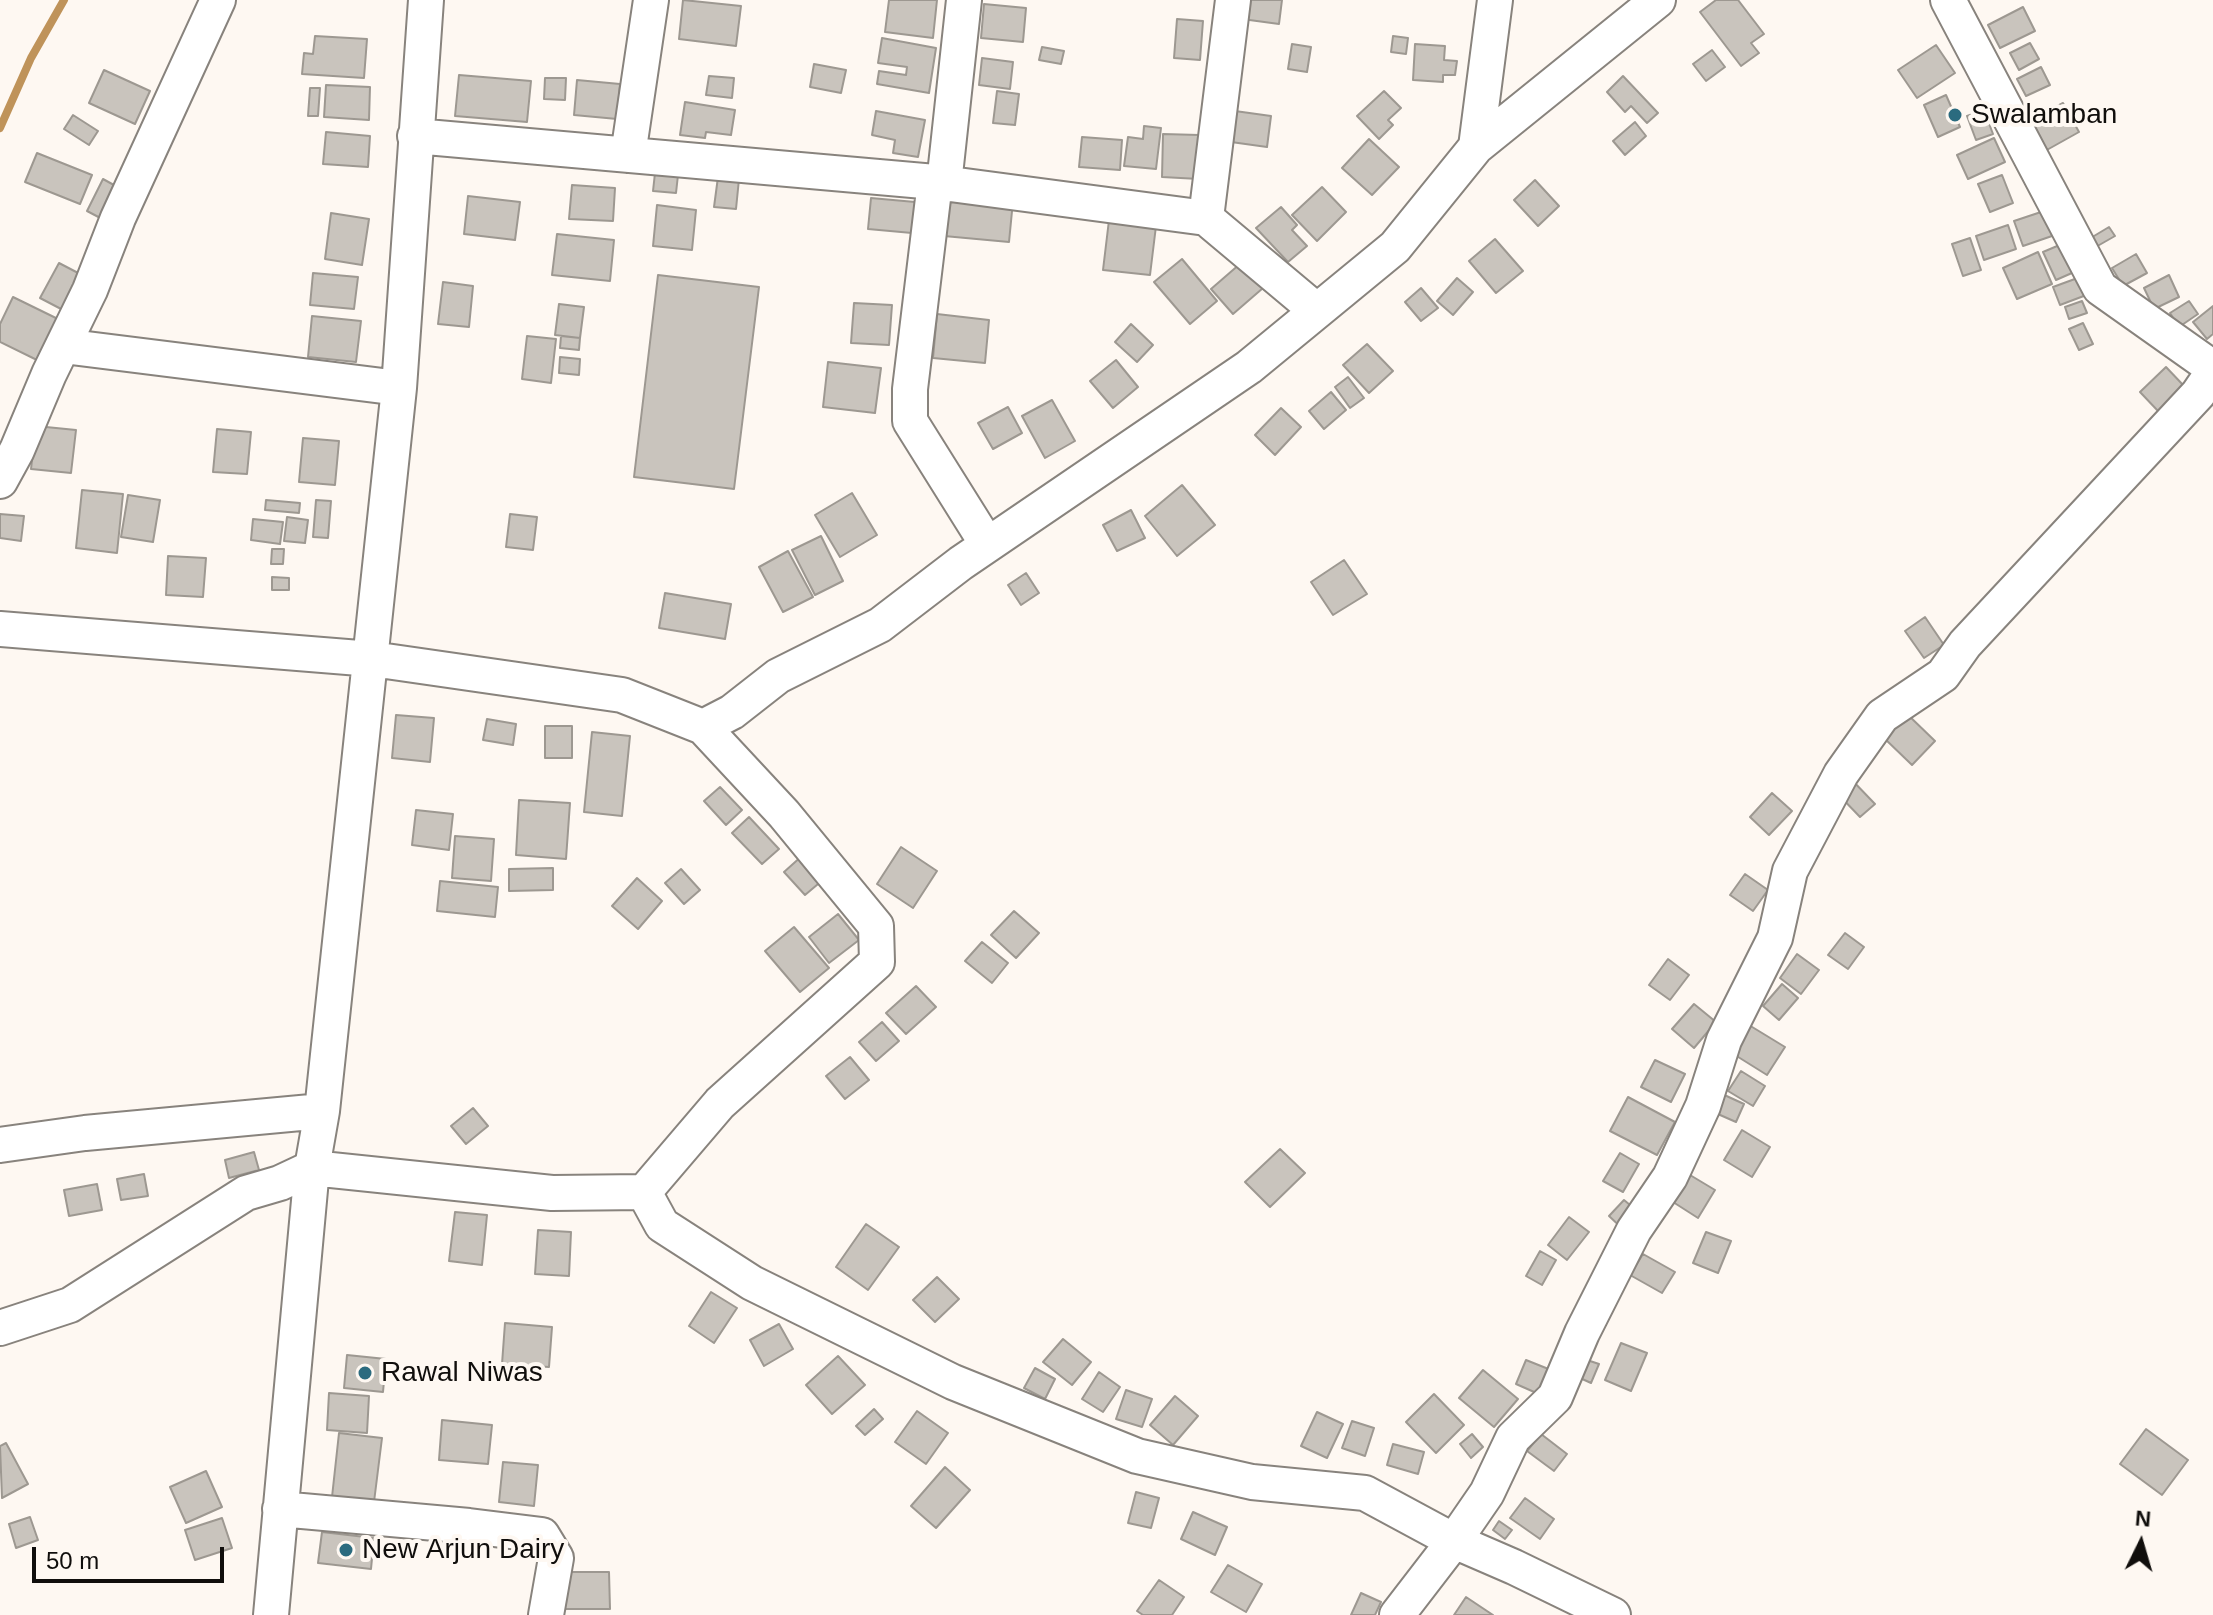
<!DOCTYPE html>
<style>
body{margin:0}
#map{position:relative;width:2213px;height:1615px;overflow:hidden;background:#fef8f2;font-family:Arial,sans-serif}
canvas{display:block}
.north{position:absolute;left:2101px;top:1503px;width:80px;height:80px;-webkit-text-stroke:6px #fef8f2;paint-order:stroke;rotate:5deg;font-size:22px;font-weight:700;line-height:32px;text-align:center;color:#100e0c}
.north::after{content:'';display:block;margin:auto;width:28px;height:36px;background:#100e0c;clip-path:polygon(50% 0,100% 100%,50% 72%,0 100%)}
.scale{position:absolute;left:32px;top:1547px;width:192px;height:36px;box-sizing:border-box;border:4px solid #100e0c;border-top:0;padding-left:10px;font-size:24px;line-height:28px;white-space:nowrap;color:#100e0c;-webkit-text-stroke:6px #fef8f2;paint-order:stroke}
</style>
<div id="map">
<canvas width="2213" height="1615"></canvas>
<div class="north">N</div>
<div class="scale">50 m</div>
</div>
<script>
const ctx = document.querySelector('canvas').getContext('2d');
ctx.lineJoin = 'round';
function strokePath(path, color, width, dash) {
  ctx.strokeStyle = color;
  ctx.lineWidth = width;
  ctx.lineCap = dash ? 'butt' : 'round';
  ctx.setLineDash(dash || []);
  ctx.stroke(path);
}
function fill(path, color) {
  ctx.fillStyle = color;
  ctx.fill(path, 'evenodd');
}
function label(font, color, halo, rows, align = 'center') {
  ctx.font = font + ' Arial,sans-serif';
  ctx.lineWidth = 8;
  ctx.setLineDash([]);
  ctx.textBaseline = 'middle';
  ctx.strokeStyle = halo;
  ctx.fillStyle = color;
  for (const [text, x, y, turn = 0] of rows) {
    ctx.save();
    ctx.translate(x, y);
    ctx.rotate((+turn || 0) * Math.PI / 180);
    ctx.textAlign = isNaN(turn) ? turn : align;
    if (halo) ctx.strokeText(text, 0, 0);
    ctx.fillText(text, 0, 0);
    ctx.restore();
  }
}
strokePath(new Path2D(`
 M0,128l31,-70 33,-58`), '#bf935a', 8);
const building = new Path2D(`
 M683,0l58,6 -5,40 -57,-7z
 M889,0h48l-4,38 -48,-6z
 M1245,0h37l-3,24 -37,-5z
 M1716,0h22l26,34 -13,9 8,10 -18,13 -41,-54z
 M984,4l42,4 -3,34 -42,-4z
 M2023,7l12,24 -35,17 -12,-23z
 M1177,19l26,2 -3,39 -26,-2z
 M315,36l52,3 -3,39 -62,-4 2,-21 9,1z
 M1393,36l15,2 -2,16 -15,-2z
 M882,38l54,10 -7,45 -52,-9 2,-13 27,4 1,-8 -29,-4z
 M2030,43l9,16 -20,11 -9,-17z
 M1292,44l19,3 -4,25 -19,-3z
 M1415,44l30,2 -1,14 13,1 -2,14h-12v7l-30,-2z
 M1936,45l19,28 -38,25 -19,-28z
 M1042,47l22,4 -3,13 -22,-4z
 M1712,50l13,17 -19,14 -13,-17z
 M982,58l31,4 -3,27 -31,-4z
 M814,64l32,6 -5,23 -31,-6z
 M2041,67l9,18 -24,11 -9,-17z
 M104,70l46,21 -15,33 -46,-21z
 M459,75l72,6 -4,41 -72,-6z
 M709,76l25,2 -2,20 -26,-3z
 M1623,76l35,37 -11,10 -16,-17 -6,6 -18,-20z
 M545,78h21l-1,22 -21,-1z
 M577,80l43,4 -3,35 -43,-4z
 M326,85l44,2 -1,33 -45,-3z
 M310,88h10l-2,28h-10z
 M997,91l22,3 -4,31 -22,-2z
 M1384,91l17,17 -13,12 5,5 -14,14 -22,-23z
 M1946,95l14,32 -22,10 -14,-32z
 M685,102l50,8 -4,25 -25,-3 -1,6 -25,-3z
 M2063,103l16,29 -34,19 -16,-30z
 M1984,110l9,24 -17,6 -9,-24z
 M876,111l49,9 -7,37 -25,-4 2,-13 -23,-5z
 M1235,111l36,5 -4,31 -36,-5z
 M73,115l25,16 -9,14 -25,-16z
 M1635,122l11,14 -21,19 -12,-14z
 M1144,126l17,2 -5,41 -32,-3 4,-29 15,2z
 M326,132l44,4 -2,31 -45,-3z
 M1163,134l36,1v44l-37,-2z
 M1082,137l40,3 -2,30 -41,-3z
 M1994,138l11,24 -37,17 -11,-24z
 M1369,139l30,28 -27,28 -30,-27z
 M37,153l55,22 -12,29 -55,-22z
 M655,173l23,2 -2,18 -23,-2z
 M2002,175l11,28 -23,9 -12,-28z
 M718,177l21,2 -3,30 -22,-2z
 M103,179l20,11 -17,31 -19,-10z
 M1535,180l24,26 -21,20 -24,-26z
 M572,185l43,3 -2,33 -44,-2z
 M1322,187l24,25 -29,29 -25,-26z
 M948,195l65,6 -4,41 -65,-6z
 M468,196l52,6 -5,38 -51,-6z
 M871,198l44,4 -3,31 -44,-4z
 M657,205l39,5 -4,40 -39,-4z
 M1281,207l16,18 -5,5 15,16 -19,16 -32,-34z
 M2044,211l8,25 -29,10 -9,-25z
 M331,213l38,6 -7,46 -37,-6z
 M1109,220l47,6 -6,49 -47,-5z
 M2008,225l8,24 -32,11 -8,-24z
 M2109,227l6,9 -21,12 -5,-9z
 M557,234l57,6 -4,41 -58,-6z
 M1970,238l11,32 -18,6 -11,-32z
 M1495,239l28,32 -27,22 -27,-32z
 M2069,241l12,28 -25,11 -13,-28z
 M2038,252l14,32 -35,15 -14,-31z
 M2136,254l11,19 -24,13 -11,-18z
 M1182,259l35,42 -27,23 -36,-42z
 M59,263l23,12 -19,35 -23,-12z
 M1241,263l22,25 -30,26 -22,-25z
 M313,273l45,4 -4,32 -44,-4z
 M658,275l101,12 -25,202 -100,-12z
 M2169,275l10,22 -25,12 -10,-21z
 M2083,276l6,18 -29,11 -7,-18z
 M1457,278l16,14 -20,23 -16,-14z
 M443,282l30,4 -4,41 -31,-3z
 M1421,288l17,20 -17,13 -16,-19z
 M13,297l47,23 -21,41 -39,-19v-18z
 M2082,301l5,12 -18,6 -4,-12z
 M2189,301l9,13 -19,13 -9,-14z
 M854,303l38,2 -3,40 -38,-2z
 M559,304l25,3 -4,31 -25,-3z
 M2213,306v28l-6,5 -14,-17z
 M937,314l52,6 -4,43 -52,-5z
 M312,316l49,5 -5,41 -48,-5z
 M2083,323l10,21 -14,6 -10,-21z
 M1131,324l22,21 -16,17 -22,-20z
 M527,336l29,3 -5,44 -29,-4z
 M561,336l19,2 -1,12 -19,-2z
 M1367,344l26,27 -24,22 -26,-28z
 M560,357l20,2 -1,16 -20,-2z
 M1116,360l22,27 -25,21 -23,-27z
 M828,362l53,6 -6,45 -52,-6z
 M2166,367l18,19 -26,25 -18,-19z
 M1348,377l16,21 -14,10 -15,-21z
 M1331,392l15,18 -22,19 -15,-18z
 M1052,400l23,41 -30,17 -23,-42z
 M1008,407l14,26 -29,16 -15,-26z
 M1281,408l20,19 -26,28 -20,-20z
 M36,426l40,4 -5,43 -40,-4z
 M217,429l34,3 -4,42 -34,-2z
 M303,438l36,3 -4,44 -36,-3z
 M1182,485l33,40 -38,31 -32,-40z
 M82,490l41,4 -6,59 -41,-5z
 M852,493l25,42 -37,22 -25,-42z
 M128,495l32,5 -7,42 -32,-5z
 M266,500l34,3 -1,10 -34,-3z
 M316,500l15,1 -3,37 -15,-1z
 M1131,510l14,28 -28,13 -14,-26z
 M0,514l24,2 -3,25 -21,-3z
 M510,514l27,3 -4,33 -27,-3z
 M287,517l21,3 -3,23 -21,-2z
 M253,519l30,3 -3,22 -29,-4z
 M821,536l22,45 -28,14 -23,-45z
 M272,549h12l-1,15h-12z
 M788,551l25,46 -30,15 -24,-45z
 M168,556l38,2 -3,39 -37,-2z
 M1344,560l23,34 -34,21 -22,-33z
 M1026,573l13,20 -18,12 -13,-20z
 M272,577l17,1v12h-17z
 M665,593l66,11 -6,35 -66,-11z
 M1925,617l19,28 -20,13 -19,-27z
 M1906,713l29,28 -23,24 -29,-28z
 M396,715l38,3 -4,44 -38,-4z
 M487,719l29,5 -3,21 -30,-5z
 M545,726h27v32h-27z
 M592,732l38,4 -8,80 -38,-4z
 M1850,778l25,26 -15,13 -24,-25z
 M720,787l22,23 -16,15 -22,-24z
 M1772,793l20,18 -23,24 -19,-18z
 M519,800l51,3 -4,56 -50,-4z
 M416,810l37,4 -4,36 -37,-5z
 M749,817l30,32 -17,15 -30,-31z
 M455,836l39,3 -3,42 -39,-3z
 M901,847l36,24 -24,37 -36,-24z
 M803,855l21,24 -19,16 -21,-23z
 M553,868v22l-44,1v-22z
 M681,869l19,21 -16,14 -19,-21z
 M1745,874l23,16 -15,21 -23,-16z
 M637,878l25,23 -24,28 -26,-23z
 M440,881l58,6 -3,30 -58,-6z
 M1014,911l25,22 -23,25 -25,-23z
 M838,914l21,26 -30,23 -20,-26z
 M794,927l35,41 -29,24 -35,-41z
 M1845,933l19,14 -16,22 -20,-14z
 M982,942l26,21 -16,20 -27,-22z
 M1797,954l22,16 -18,24 -21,-16z
 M1668,959l21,16 -19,25 -21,-15z
 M1782,984l16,14 -19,22 -16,-14z
 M916,986l20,21 -30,27 -20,-21z
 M1694,1004l22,18 -22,26 -22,-19z
 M882,1022l17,19 -23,20 -17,-19z
 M1744,1022l41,25 -18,28 -40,-25z
 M850,1057l19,23 -24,19 -19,-23z
 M1655,1060l30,14 -14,28 -30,-15z
 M1741,1071l24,15 -12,20 -25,-15z
 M1720,1093l24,11 -8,18 -25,-11z
 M1628,1097l47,25 -18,33 -47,-24z
 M473,1108l15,18 -22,18 -15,-18z
 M1742,1130l28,17 -18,30 -28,-17z
 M1280,1149l25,24 -35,34 -25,-25z
 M254,1152l5,18 -30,8 -4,-18z
 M1620,1153l19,11 -16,28 -20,-11z
 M144,1174l4,22 -27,4 -4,-21z
 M1690,1175l25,15 -17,28 -25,-16z
 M97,1184l5,26 -33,6 -5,-26z
 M1624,1200l18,15 -16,17 -17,-16z
 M455,1212l32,3 -5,50 -33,-4z
 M1569,1217l20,15 -22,28 -19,-15z
 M866,1224l33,23 -31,43 -32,-23z
 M538,1230l33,2 -2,44 -34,-2z
 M1706,1232l25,9 -13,32 -25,-10z
 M1540,1251l16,9 -14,25 -16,-9z
 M1643,1254l32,18 -13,21 -32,-18z
 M937,1277l22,22 -24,23 -22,-22z
 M711,1292l26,16 -23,35 -25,-17z
 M505,1323l47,4 -3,40 -47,-3z
 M779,1324l14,25 -29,17 -14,-26z
 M1063,1339l28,23 -19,23 -29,-23z
 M1621,1343l26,10 -16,38 -26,-11z
 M347,1355l39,4 -3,33 -39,-4z
 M838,1356l27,29 -33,29 -26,-29z
 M1526,1360l25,10 -10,25 -25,-11z
 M1587,1360l12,4 -8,19 -11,-5z
 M1035,1368l20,11 -10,20 -21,-11z
 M1483,1370l35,29 -24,28 -35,-29z
 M1099,1372l21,15 -17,25 -21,-13z
 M1126,1390l26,9 -10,28 -26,-8z
 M329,1393l40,3 -2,37 -40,-3z
 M1434,1394l30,31 -28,28 -30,-31z
 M1175,1396l23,20 -25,29 -23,-20z
 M874,1409l9,10 -18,16 -9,-9z
 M917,1411l31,22 -22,31 -31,-22z
 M1317,1412l26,12 -16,34 -26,-12z
 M442,1420l50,5 -4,39 -49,-4z
 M1352,1421l22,7 -9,28 -23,-8z
 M2146,1429l42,31 -26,35 -42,-31z
 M339,1433l43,5 -8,64 -42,-5z
 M1472,1434l11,13 -12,11 -11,-14z
 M1541,1434l26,20 -13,17 -27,-20z
 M6,1443l22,41 -26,14 -2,-52z
 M1393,1444l31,8 -6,22 -31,-9z
 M503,1462l35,3 -4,41 -35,-4z
 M945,1467l25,23 -34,38 -25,-22z
 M206,1471l16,36 -36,16 -16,-36z
 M1136,1492l23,6 -8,30 -23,-5z
 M1525,1498l29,21 -14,20 -30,-21z
 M1193,1512l34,15 -12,28 -34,-16z
 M30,1517l8,23 -22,8 -7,-24z
 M222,1518l10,30 -37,12 -10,-30z
 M1499,1521l13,9 -7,9 -12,-9z
 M322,1532l52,6 -3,31 -53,-6z
 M1228,1565l34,19 -16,28 -35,-20z
 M560,1572h49l1,37h-50z
 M1159,1580l25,17 -12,18h-29l-6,-4z
 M1361,1593l20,9 -6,13h-24z
 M1466,1597l27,18h-39z`);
fill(building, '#c9c4bd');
strokePath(building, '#9d9891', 2);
const minor = new Path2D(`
 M1948,0l152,288 113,80
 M415,136l520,46 271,36 111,93
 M1476,147l19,-147
 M628,155l23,-155
 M935,182l-25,207v32l77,123
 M944,184l20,-184
 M1206,218l27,-218
 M63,346l336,42
 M0,481l17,-31 32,-76 41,-84 28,-72 100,-218
 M0,629l372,30 250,36 81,32 29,-15 46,-36 102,-51 81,-62 288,-196 146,-120 81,-100 182,-147
 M0,1145l85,-12 237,-22
 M644,1192l18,33 90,58 201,99 184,74 115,26 113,11 89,48 33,-48 26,-55 42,-41 27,-64 52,-103 36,-53 33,-71 21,-66 51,-102 15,-67 51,-97 41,-58 61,-41 22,-31 233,-250 15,-22
 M0,1328l70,-23 176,-112 34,-10 32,-15 240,25 92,-1 76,-89 157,-141 -1,-36 -92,-112 -81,-87
 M280,1509l189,17 73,9 14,23 -10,57
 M271,1615l41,-447 10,-57 77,-723 27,-388
 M1397,1615l57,-74 60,26 99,48`);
strokePath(minor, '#88837d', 38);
strokePath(minor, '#fff', 34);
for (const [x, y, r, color] of [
 [1955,115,8,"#2b6b7f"],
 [365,1373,8,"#2b6b7f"],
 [346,1550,8,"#2b6b7f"]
]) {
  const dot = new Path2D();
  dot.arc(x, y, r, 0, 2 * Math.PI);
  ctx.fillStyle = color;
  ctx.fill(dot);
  strokePath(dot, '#fef8f2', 3);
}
label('28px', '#100e0c', '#fef8f2', [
 ["Swalamban",1971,115],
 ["Rawal Niwas",381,1373],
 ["New Arjun Dairy",362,1550]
], 'left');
</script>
